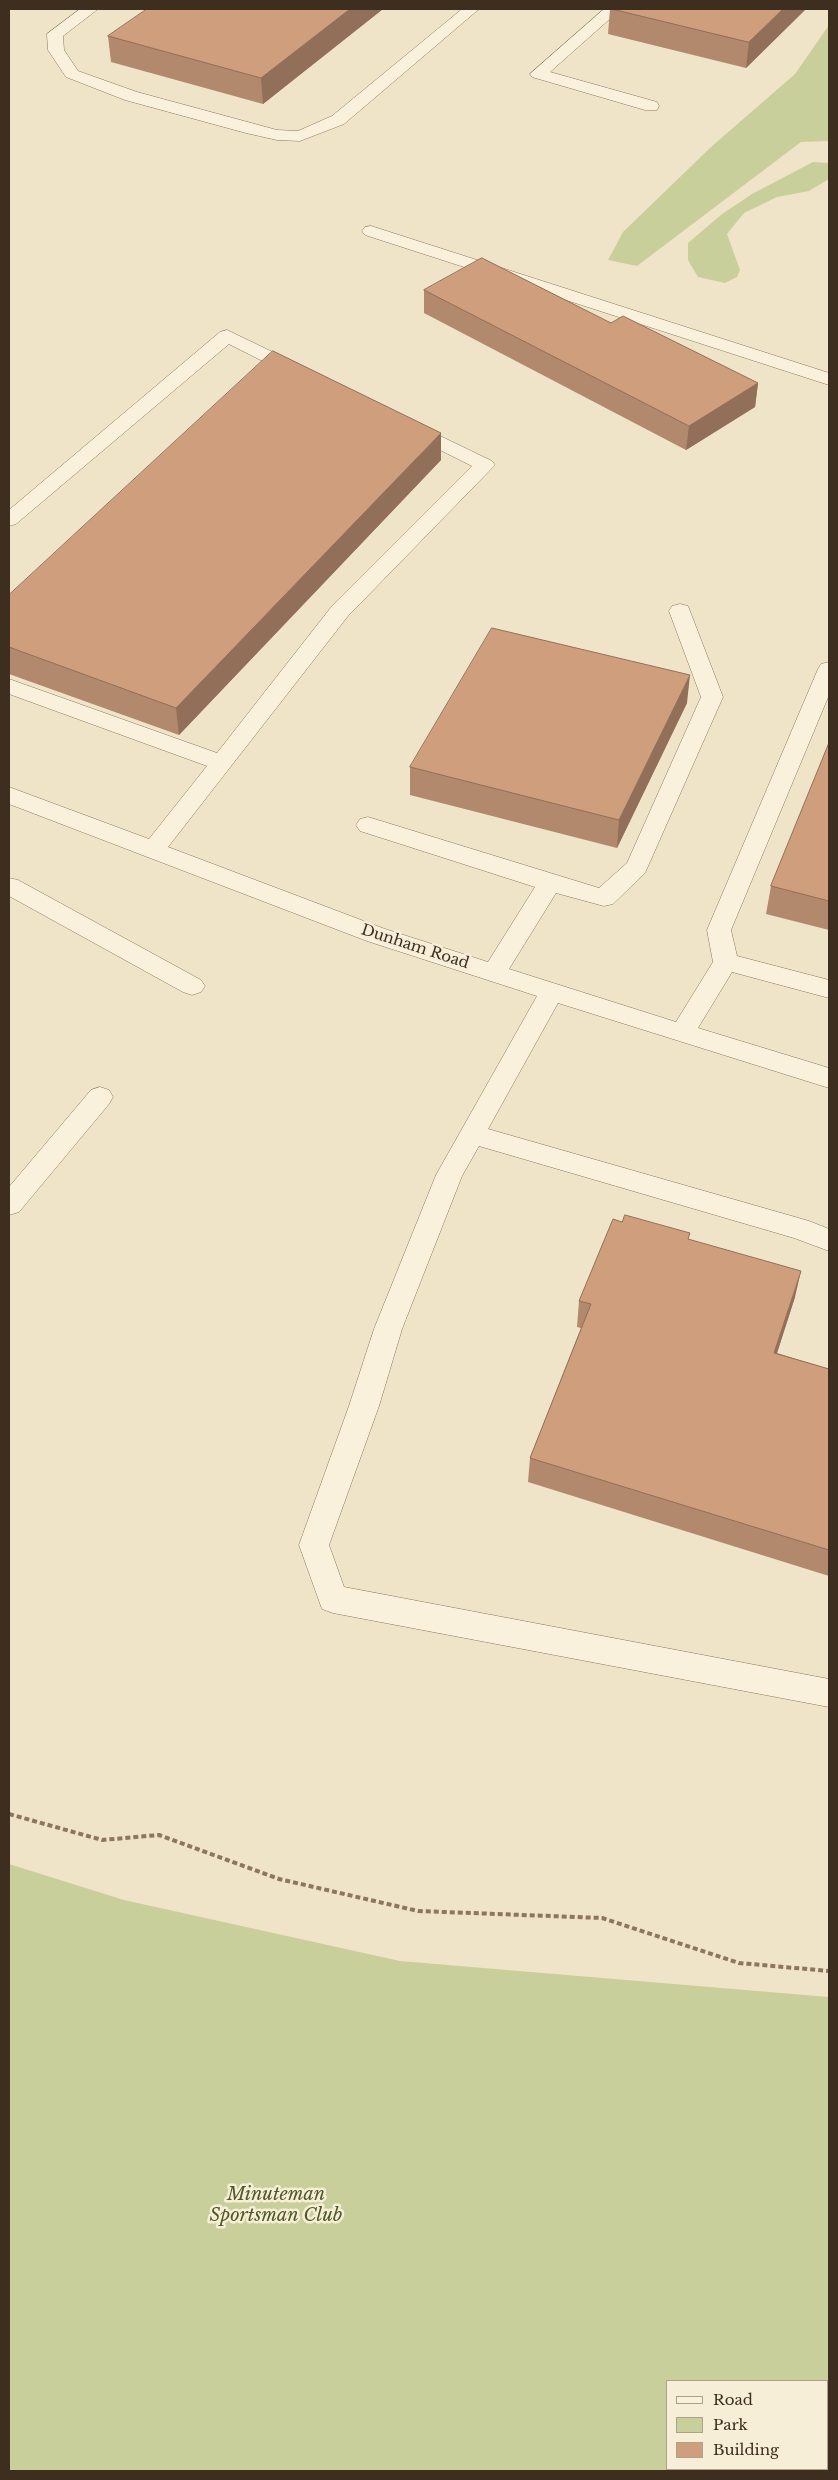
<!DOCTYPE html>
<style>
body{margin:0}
#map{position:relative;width:838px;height:2480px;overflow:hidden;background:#f0e4c8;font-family:"Libre Baskerville",serif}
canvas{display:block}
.frame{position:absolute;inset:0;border:10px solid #3d2e20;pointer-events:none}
.legend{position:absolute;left:666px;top:2380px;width:162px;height:90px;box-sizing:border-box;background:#f7eed8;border:1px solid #ada18e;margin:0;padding:6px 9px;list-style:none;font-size:15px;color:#3d2e20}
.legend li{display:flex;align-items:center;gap:10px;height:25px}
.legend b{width:25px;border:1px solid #ada18e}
</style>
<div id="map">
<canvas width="838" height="2480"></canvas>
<div class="frame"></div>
<ul class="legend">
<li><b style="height:6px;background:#faf1dc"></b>Road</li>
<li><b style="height:14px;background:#c9cf9b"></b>Park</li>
<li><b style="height:14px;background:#cf9f7d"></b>Building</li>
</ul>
</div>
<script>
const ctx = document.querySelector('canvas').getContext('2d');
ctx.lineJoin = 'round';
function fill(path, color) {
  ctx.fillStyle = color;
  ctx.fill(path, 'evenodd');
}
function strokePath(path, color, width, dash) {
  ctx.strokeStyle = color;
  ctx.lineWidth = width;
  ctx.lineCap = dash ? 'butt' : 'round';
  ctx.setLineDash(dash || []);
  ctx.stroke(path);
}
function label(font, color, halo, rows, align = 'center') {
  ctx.font = font + ' "Libre Baskerville",serif';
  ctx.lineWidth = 5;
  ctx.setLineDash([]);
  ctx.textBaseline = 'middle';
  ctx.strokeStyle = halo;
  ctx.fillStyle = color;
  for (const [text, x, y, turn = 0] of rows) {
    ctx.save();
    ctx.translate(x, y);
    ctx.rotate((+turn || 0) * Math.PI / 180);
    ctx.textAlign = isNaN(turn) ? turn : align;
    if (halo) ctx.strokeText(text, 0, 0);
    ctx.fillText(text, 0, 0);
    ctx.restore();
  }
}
fill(new Path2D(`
 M829,25v116l-28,1 -164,124 -29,-6 15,-28 88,-85 84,-73z
 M813,162l16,1v16l-20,12 -32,6 -33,16 -17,21 13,36 -3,7 -12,6 -27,-6 -10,-17v-17l34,-29 30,-20z
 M9,1864l115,36 276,61 429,36v474h-820zM667,2381h160v88h-160z`), '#c9cf9b');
const minor = new Path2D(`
 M80,9h18l-35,27 1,14 14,21 59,21 140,38 21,1 34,-15 130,-107h17l-135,115 -44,17 -23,-1 -31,-7 -121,-33 -59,-23 -18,-27 -1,-16z
 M604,9h17l-71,63 107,30 2,4 -2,4h-12l-113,-33 -2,-3z
 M371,226l458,147v12l-464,-150 -3,-4 3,-4z
 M227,330l81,39 3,4 -3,4h-14l-65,-33 -213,180 -7,2v-16l211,-178z
 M407,420l85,41 3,4 -147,151 -180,231 217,82 103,33 47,-75 -175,-56 -4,-6 4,-6 8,-2 231,71 28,-25 74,-166 -32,-86 3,-5 8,-2 8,2 35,91 -78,176 -32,31 -9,2 -48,-13 -47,76 167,53 37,-60 -6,-32 111,-261 3,-5 8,-2v33l-98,235 6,26 92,24v18l-97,-26 -34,56 131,40v20l-271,-85 -70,126 321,92 20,8v22l-35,-13 -315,-92 -17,30 -60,153 -23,77 -50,139 15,42 485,92v28l-496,-94 -11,-4 -23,-64 50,-139 25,-77 62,-154 101,-179 -170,-55 -358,-137v-17l140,52 58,-73 -198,-72v-15l208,74 115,-147 140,-140 -72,-36 -3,-4 3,-4z
 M9,878l9,2 183,100 4,6 -4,6 -9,3 -9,-3 -174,-96z
 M100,1087l9,3 4,7 -4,7 -90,108 -10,3v-28l82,-97z`);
strokePath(minor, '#8d765c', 1);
strokePath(new Path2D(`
 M9,1814l93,26 57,-5 120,44 139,32 184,7 137,45 90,8`), '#8d765c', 4, [5, 3]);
fill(minor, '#faf1dc');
fill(new Path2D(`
 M383,9l-120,95 -152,-42 -3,-26z
 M610,9h196l-60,59 -138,-34z
 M424,290l187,33 147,60 -3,24 -69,43 -262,-137z
 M441,460l-262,275 -170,-61v-79z
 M687,703l-70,145 -207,-53v-28z
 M829,743v187l-63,-16 5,-28z
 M622,1222l67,17 106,58 -18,56 52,16v207l-301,-94 2,-24 51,-130 -4,-1 2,-26z`), '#b2896c');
fill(new Path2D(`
 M350,9h33l-120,95 -2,-26z
 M783,9h23l-60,59 3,-26z
 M758,383l-3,24 -69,43 3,-24z
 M441,433v27l-262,275 -3,-27z
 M690,675l-3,28 -70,145 2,-28z
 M801,1271l-6,26 -26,81 5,-25z`), '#916f58');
const building = new Path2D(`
 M147,9h203l-89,69 -153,-42z
 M612,9h171l-34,33z
 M482,258l129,65 12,-7 135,67 -69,43 -265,-136z
 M273,351l168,82 -265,275 -167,-61v-52z
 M492,628l198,47 -71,145 -209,-53z
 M829,743v158l-58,-15z
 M625,1215l65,18 -2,6 113,32 -27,82 55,16v181l-299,-92 61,-154 -12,-3 34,-82 9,3z`);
fill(building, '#cf9f7d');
strokePath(building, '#916f58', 1);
label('15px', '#3d2e20', '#f7eed8', [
 ["Dunham Road",415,947,18]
]);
label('italic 18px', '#4d5a26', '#f7eed8', [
 ["Minuteman",276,2195],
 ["Sportsman Club",276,2216]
]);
</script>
